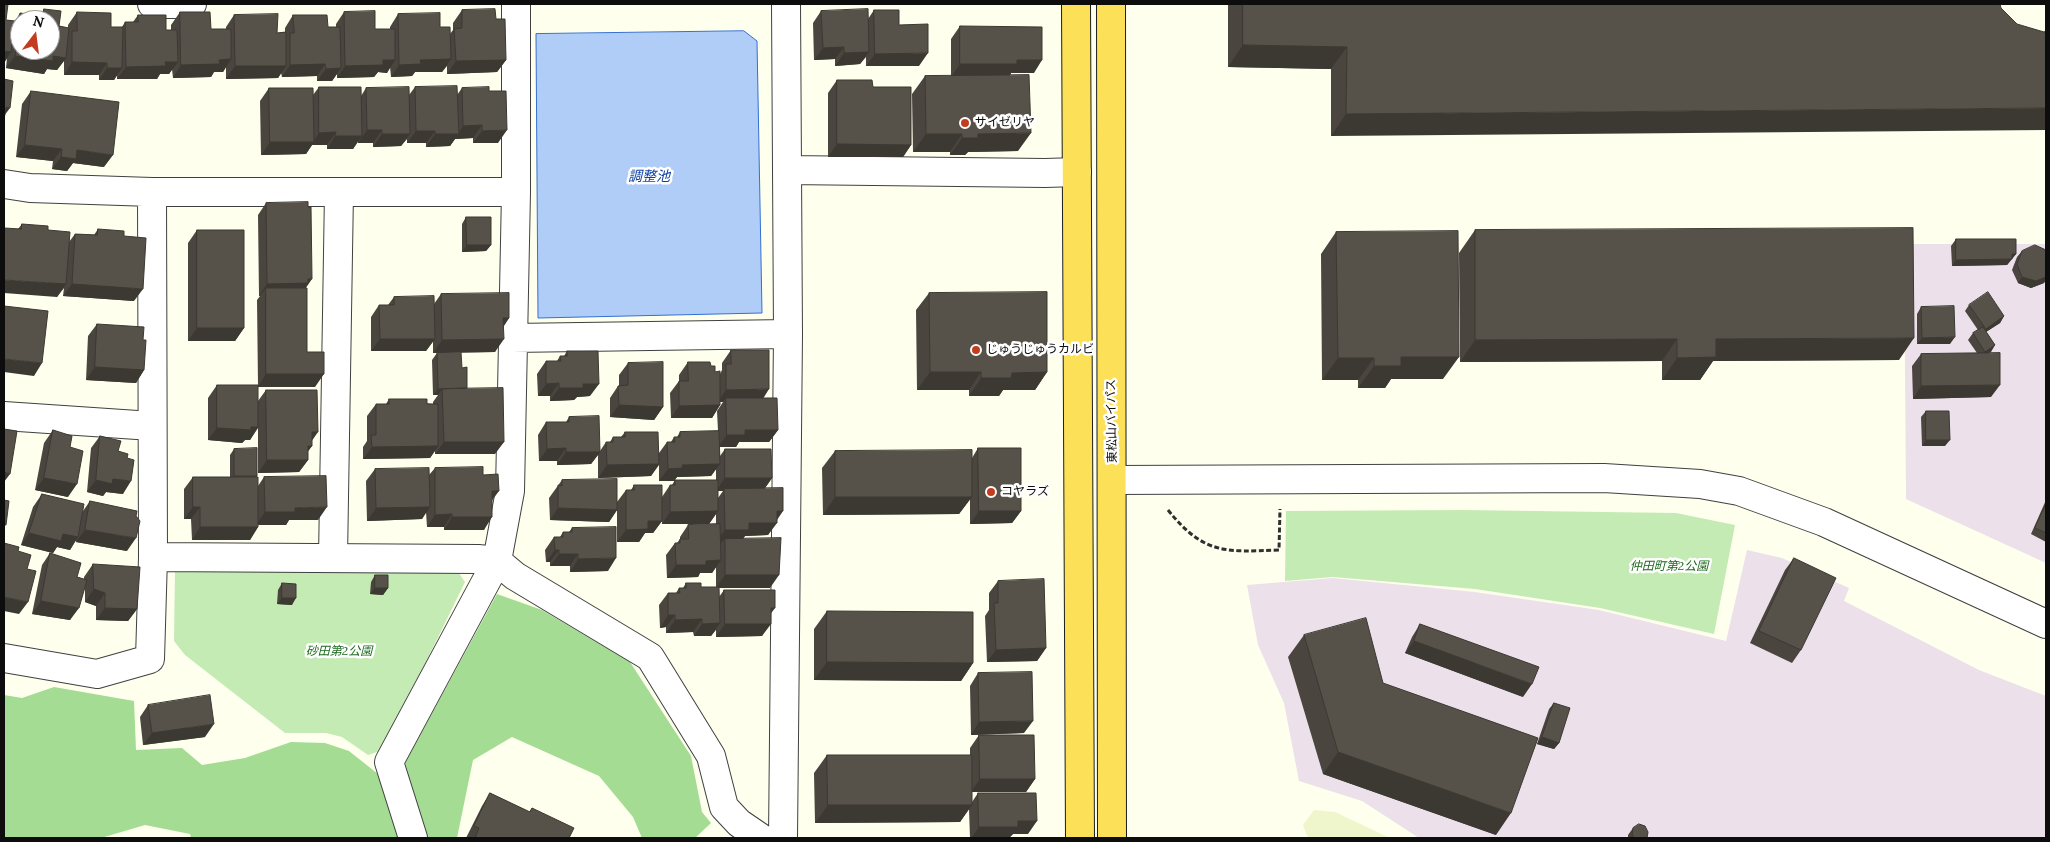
<!DOCTYPE html>
<meta charset="utf-8">
<style>
body{margin:0}
#map{position:relative;width:2050px;height:842px;overflow:hidden;background:#feffed;font-family:Lora,serif}
canvas{display:block}
.frame{position:absolute;inset:0;border:5px solid #0d0d0d;pointer-events:none}
.north{position:absolute;left:10px;top:10px;width:50px;height:50px;box-sizing:border-box;background:#fff;border:1px solid #9e9e9e;border-radius:50%;rotate:15deg;font-size:14px;font-weight:700;line-height:20px;text-align:center;color:#0d0d0d}
.north::after{content:'';display:block;margin:auto;width:18px;height:22px;background:#c23d20;clip-path:polygon(50% 0,100% 100%,50% 72%,0 100%)}
</style>
<div id="map">
<canvas width="2050" height="842"></canvas>
<div class="frame"></div>
<div class="north">N</div>
</div>
<script>
const ctx = document.querySelector('canvas').getContext('2d');
ctx.lineJoin = 'round';
function fill(path, color) {
  ctx.fillStyle = color;
  ctx.fill(path, 'evenodd');
}
function strokePath(path, color, width, dash) {
  ctx.strokeStyle = color;
  ctx.lineWidth = width;
  ctx.lineCap = dash ? 'butt' : 'round';
  ctx.setLineDash(dash || []);
  ctx.stroke(path);
}
function label(font, color, halo, rows, align = 'center') {
  ctx.font = font + ' Lora,"Noto Sans JP",serif';
  ctx.lineWidth = 5;
  ctx.setLineDash([]);
  ctx.textBaseline = 'middle';
  ctx.strokeStyle = halo;
  ctx.fillStyle = color;
  for (const [text, x, y, turn = 0] of rows) {
    ctx.save();
    ctx.translate(x, y);
    ctx.rotate((+turn || 0) * Math.PI / 180);
    ctx.textAlign = isNaN(turn) ? turn : align;
    if (halo) ctx.strokeText(text, 0, 0);
    ctx.fillText(text, 0, 0);
    ctx.restore();
  }
}
fill(new Path2D(`
 M1904,244h142v319l-140,-64z
 M1747,550l35,8 67,30 -5,13 135,69 67,26v142h-627l-57,-37 -63,-20 -15,-78 -26,-58 -11,-60 86,-7 142,14 124,18 127,31z`), '#ece1eb');
fill(new Path2D(`
 M1314,810l21,2 55,26h-82l-5,-13z`), '#f0f6cc');
fill(new Path2D(`
 M1463,510l213,3 59,12 -21,109 -114,-26 -125,-19 -142,-12 -48,4 1,-70z
 M175,570h282l8,12 -82,168 -15,5 -26,-18 -16,-4h-41l-100,-78 -11,-14z`), '#c5ebb5');
fill(new Path2D(`
 M497,594l45,16 88,52 61,94 11,56 9,11 -16,15h-53l-9,-21 -34,-41 -87,-39 -39,23 -16,78h-33l-19,-75z
 M54,687l80,14 2,49 46,-2 20,17 43,-7 46,-16 34,1 24,8 29,23 26,64h-213l-1,-4 -45,-9 -44,13h-97v-143l18,3z`), '#a4dc94');
const water = new Path2D(`
 M744,31l13,10 5,272 -224,5 -2,-284z`);
fill(water, '#b0cdf8');
strokePath(water, '#346fd2', 1);
const minor = new Path2D(`
 M152,4h40
 M788,170l257,3 32,-1
 M4,184l26,4 122,4h364
 M512,338l276,-4
 M4,416l148,10
 M153,557l325,2 19,2 18,15 135,81 61,99 13,51 15,16 22,15
 M333,558l6,-366
 M4,658l93,16 53,-15 3,-102 -1,-365
 M413,838l-24,-76 108,-201 13,-70 6,-299v-188
 M783,838l5,-504 -2,-330`);
const tertiary = new Path2D(`
 M1113,480l491,-2 96,6 39,7 85,31 222,102`);
const trunk = new Path2D(`
 M1076,4l4,834
 M1111,4l1,834`);
strokePath(minor, '#404040', 30);
strokePath(tertiary, '#404040', 30);
strokePath(trunk, '#1e1e1e', 30);
strokePath(new Path2D(`
 M1168,510c36,45 58,42 111,40l1,-41`), '#2f2f2f', 3, [5, 2.5]);
strokePath(minor, '#fff', 28);
strokePath(tertiary, '#fff', 28);
strokePath(trunk, '#fce057', 28);
fill(new Path2D(`
 M1228,4h772l-669,132v-67l-103,-2z
 M44,9l15,17 9,2v-3l9,-13 34,15h11l3,-5h8l5,-7 28,15h5v-5l9,-13 31,17h15v-2l8,-12 43,18 8,-1v-4l8,-13 35,12h8v-3l8,-12 31,17h15v-2l8,-13 42,13 10,7 3,-4v-7l9,-13 34,9 10,41 -9,12 -50,2v-8l-5,6h-27l-3,4 -21,1 -1,-10 -3,6 -9,-1 -4,5 -37,1v-4l-5,7h-15v-5l-35,1 -1,-4 -3,5 -52,1v-12l-3,5h-9l-3,5 -38,1 -1,-9 -3,5h-9l-3,5h-40v-4l-3,5h-15v-5h-35v-14l-7,9 -10,-1 -3,5 -38,-6 1,-10 -3,5 2,-43 9,1 5,-8 19,3z
 M874,10l25,15 20,41h-53v-9l-6,7 -25,2v-7l-21,1 -1,-37 8,-12 47,8z
 M960,26l74,47h-23l-1,2 8,76 -50,1 -3,3h-15v-3h-37l-1,-58 13,-18h26v-37z
 M837,80l36,7 38,58 -8,12h-75v-64z
 M319,87l42,9 5,-8 43,7 6,-8 42,8 5,-7 27,3 9,52h-25v-5l-18,1 -5,7 -24,1v-4h-19v-4l-6,7 -28,1v-4h-15v-2l-5,8h-26v-4h-15l-6,9 -45,1 -1,-54 9,-13 44,7z
 M31,91l73,76 -31,-4 -6,8 -15,-2 1,-8 -37,-4 6,-53z
 M266,203l40,85 1,64 8,35h-57v14l8,-11 46,51v5l-4,5v9l-9,12 -41,1v-45l-8,12h-5l-3,3 -34,-3v-42l9,-13h41l-1,-85 3,-4h-1l-1,-81z
 M466,217l25,28 -5,6 -24,1v-28z
 M22,224l26,6 21,12 6,-8 19,1 4,-6 26,7 10,65 -71,-5 1,-8 -7,9 -39,-68z
 M197,230l47,98 -9,13h-47v-98z
 M1475,230l424,130 -186,1 -13,19h-38v-19l-202,1 -1,-109z
 M1336,232l107,147h-52l-6,9h-27v-8h-36l-1,-126z
 M1956,239l60,15 -9,11 -55,1 -1,-20z
 M2046,250v29l-2,4 -13,5 -13,-5 -6,-13 5,-13 5,-6z
 M929,293l118,79 -12,18h-32l-4,6h-30v-6h-52l-1,-80z
 M441,294l68,24 -5,8 -9,26 -62,1v-12l-7,10h-55v-34l8,-12h9l6,-8 40,7z
 M1969,305l35,11 -4,7 -14,9 9,13 -6,8 2,44 -78,2 -1,-33 9,-12 56,-1 -9,-13 5,-7 5,-3 -13,-19z
 M1921,307l29,37h-33v-30z
 M97,324l46,16 1,30 -8,13 -50,-3 2,-44z
 M731,350l32,48 15,32 -9,12h-30l-3,5h-17l1,9 5,-7 47,29 -7,10 12,32 -9,15 -23,1 -2,3 27,49h-51v9l5,-7 47,24 -9,22 -46,1v-7l-5,6h-17l-1,-4 -27,1v-6l-6,1 -1,-23 9,-12h8l3,-5h4l3,-5 15,4h15v-20l-4,6h-12l-2,4 -31,1 -1,-23 9,-12h2l3,-4v-2l8,-12 28,-1v-10l-7,10h-47v-3l-9,12h-8l-6,9h-22v-32l-8,12 -59,-2 -1,-22 13,-18 55,22 9,-12h5l3,-5 28,12 8,-12h2l3,-5h41v-11l-5,7 -34,1 -3,4h-15v-16l-8,11 -53,2v-23l-7,9 -34,1v-4h-18l-1,-26 8,-13h20l3,-5 31,34 6,-9h4l3,-5h8l4,-5 34,21 8,-11h4l3,-5h3l3,-5 38,-1 -1,-20 6,-9h-3v3l-8,13h-41l-1,-25 9,-12v-6l9,-13 23,4 4,6 5,2 2,-4v-7zM718,491h5l-5,7z
 M567,351l23,45 -13,1 -3,3 -24,1v-5h-12l-1,-22 9,-13h11l3,-5h4z
 M437,353l25,15 4,21 29,65h-60v-3l-5,7 -67,1v-12l4,-6v-25l9,-12h10l3,-5 44,5v-2l5,-7h-5l-1,-35z
 M628,363l35,44 -9,13 -44,-3v-19l8,-12h1v-11z
 M1926,411l19,35h-23l-1,-29z
 M53,430l17,17 -2,50 -33,-7 9,-47z
 M100,436l27,22 -4,36 -17,-2 -3,4 -16,-4 4,-44z
 M978,448l43,63 -9,12 -42,1v-25l-11,15 -136,1 -1,-47 13,-17 137,7z
 M234,449l23,27 1,10 6,-9 54,43h-29l-3,5h-28v2l-8,13h-58l-1,-21h-7v-30l9,-12h37v-22z
 M435,468l48,7 9,25 -8,30h-40v-3h-17l-1,-15 -4,7 -55,2 -1,-40 9,-12 54,6z
 M42,494l41,17 7,-10 37,50 -51,-9v-2l-6,10 -13,-3 -4,6 -32,-8 12,-38z
 M2046,500v42l-15,-8z
 M572,528l36,43 -38,1v-6h-20v-4h-4l-1,-12 9,-13h6l3,-5h6z
 M50,553l27,24 7,2v-2l9,-13 44,45 -9,12 -32,-1v-14l-11,-4v-14l-15,32 -38,-6 10,-49z
 M1794,558l7,92 -9,13 -42,-20 35,-73z
 M375,575l13,13 -5,7 -13,-1 1,-12z
 M998,581l48,67 -9,13 -50,1 -2,-46 4,-6v-17z
 M282,583l10,22 -15,-1 1,-14z
 M827,611l146,52 -12,18 -147,-1v-51z
 M1420,624l103,73 -118,-44 7,-16z
 M1304,635l79,48 113,152 -173,-61 -35,-117z
 M978,673l46,60 -53,2 -1,-49z
 M1554,703l5,40 -5,6 -17,-5 12,-35z
 M148,705l57,32 -62,8 -3,-28z
 M979,735l56,44 -9,13h-54v10l6,-9 50,41h-15l-4,4h-39l-1,-29 -9,13 -145,1 -1,-50 13,-18h143v-7z
 M490,793l39,19 3,-4 37,30h-103l16,-32z
 M1633,828l13,10h-18v-3z`), '#4a463f');
fill(new Path2D(`
 M1243,45l104,2 -16,22 -103,-2z
 M844,47l-9,12 -21,1 9,-12z
 M4,51l7,1 -7,11z
 M869,52l-9,12 -25,2 9,-13z
 M928,53l-9,13h-53l9,-12z
 M15,56h38l13,2 -9,12 -10,-1 -3,5 -38,-6z
 M231,59l-8,13h-9l-3,5 -38,1 8,-13 38,-5z
 M451,59l-9,13h-27l-3,4 -21,1 8,-12 21,-5z
 M383,60h12l-8,13 -9,-1 -4,5 -37,1 8,-12z
 M506,60l-9,12 -50,2 9,-13z
 M1017,60h25l-8,13h-23l-2,4h-58l9,-13z
 M72,62l35,1 -8,12h-35z
 M165,62h13l-9,12h-9l-3,5h-40l9,-12z
 M325,64l-8,12 -35,1 8,-12z
 M235,66h51l-8,12 -52,1z
 M107,68h15l-8,12h-15z
 M341,68l-9,13h-15l9,-12z
 M6,107l4,1 -6,8z
 M2046,108v22l-715,6 15,-22z
 M482,125l-9,13 -18,1 -5,7 -24,1 9,-13h23l5,-8z
 M367,130h15l-9,13h-15z
 M507,130l-9,13h-25l9,-12z
 M416,131h19l-9,12h-19z
 M336,132l-9,13h-15l-6,9 -45,1 9,-13h43l6,-9z
 M1031,133l-13,18 -50,1 -3,3h-15l12,-17 16,-4z
 M382,134h28l-9,12 -28,1z
 M926,134h36l-12,18h-37z
 M335,136h27l-9,13h-26z
 M837,144l74,1 -8,12h-75z
 M25,145l37,4 -9,12 -37,-4z
 M77,150l36,5 -9,12 -31,-4 -6,8 -15,-2 9,-12z
 M467,245h24l-5,6 -24,1z
 M2016,254l-9,11 -55,1 4,-6z
 M2022,277h24v2l-2,4 -13,5 -13,-5z
 M308,279h4l-9,13 -37,-4 -6,8h-1l8,-12z
 M4,280l62,4 -9,13 -53,-4z
 M72,284l71,5 -9,12 -71,-5z
 M2004,316l-4,7 -19,12 5,-6z
 M503,318h6l-9,13z
 M197,328h47l-9,13h-47z
 M1955,337l-5,7h-33l5,-6z
 M1914,338l-15,22 -186,1 -13,19h-38l15,-22 39,-19z
 M380,339h55l-9,12h-55z
 M504,339l-9,13 -62,1 9,-13z
 M1677,339l-15,22 -202,1 15,-22z
 M1995,345l-4,7 -10,6 4,-6z
 M1401,357h58l-16,22h-52l-6,9h-27l16,-22z
 M1338,358h36l-16,22h-36z
 M4,359l38,4 -8,13 -30,-4z
 M95,367l49,3 -8,13 -50,-3z
 M930,372h51l-12,18h-52z
 M1047,372l-12,18h-32l-4,6h-30l12,-18 31,-5z
 M266,374h58l-9,13h-57z
 M559,383l-9,13h-12l8,-12z
 M583,384h16l-9,12 -13,1 -3,3 -24,1 9,-13z
 M2000,385l-9,12 -78,2 8,-13z
 M467,388l-4,6 -21,-5 -4,6h-5l5,-6z
 M769,389l-8,13 -35,-4 -3,4h-5l8,-12z
 M619,405l44,2 -9,13 -44,-3z
 M720,405l-8,13h-41l8,-12z
 M251,427h7l-8,13h-5l-3,3 -34,-3 9,-12z
 M745,430h33l-9,12h-30l-3,5h-18l9,-12z
 M312,432h6l-9,13z
 M1926,440h24l-5,6h-23z
 M444,442h60l-9,12h-60z
 M308,446h4l-9,12z
 M438,446l-8,12 -67,1 9,-12z
 M566,448l-9,13h-18l8,-12z
 M566,452h34l-9,12 -34,1z
 M267,460h41l-9,12 -41,1z
 M659,464l-8,12 -53,2 9,-13z
 M720,464l-9,12 -34,1 -3,4h-15l9,-12 14,-4z
 M4,472l6,2 -6,8z
 M44,478l33,6 -9,13 -33,-7z
 M725,478h47l-9,13 -39,-2 -1,2h-7z
 M113,479l18,2 -8,13 -17,-2 -3,4 -16,-4 9,-12z
 M492,491h7l-9,12z
 M835,497h137l-13,17 -136,1z
 M193,507h7l-9,12h-7z
 M327,507l-9,13h-29l-3,5h-30l9,-13 30,-4z
 M430,507l-8,12 -55,2 9,-13z
 M558,508l59,2 -8,12 -59,-2z
 M718,511l-9,13h-47l8,-12z
 M777,511h6l-8,12h2l-9,12 -23,1 -5,6 -15,-3 -3,3h-6l9,-12 24,-7z
 M979,511h42l-9,12 -42,1z
 M452,514l-8,13h-17l8,-12z
 M452,517h40l-8,13h-40z
 M648,521h14l-9,12h-8l-6,9h-22l9,-12z
 M200,527h58l-8,13h-58z
 M85,530l51,8 -9,13 -51,-9z
 M29,533l34,1 15,3 -8,13 -13,-3 -4,6 -32,-8z
 M555,550h4l-9,12h-4z
 M559,554h19l-8,12h-20z
 M616,558l-8,13 -38,1 8,-13z
 M721,560l-9,13h-12l-2,4 -31,1 9,-13 30,-4z
 M725,575h54l-9,13h-54z
 M375,588h13l-5,7 -13,-1z
 M94,589l11,4 -9,13 -11,-4z
 M4,597l24,5 -9,12 -15,-3z
 M282,598h14l-4,7 -15,-1z
 M41,601l38,7 -9,12 -38,-6z
 M105,608l32,1 -9,12 -32,-1z
 M771,608h4l-9,12z
 M668,615h7l-9,12 -6,1z
 M702,619l-9,13 -27,1 9,-13z
 M720,623l-9,13h-17l8,-12z
 M725,624h46l-9,12 -46,1z
 M1414,641l118,43 -9,13 -118,-44z
 M1046,648l-9,13 -50,1 9,-12z
 M827,662l146,1 -12,18 -147,-1z
 M1033,721l-9,12 -53,2 8,-13z
 M214,724l-9,13 -62,8 9,-12z
 M1542,737l17,6 -5,6 -17,-5z
 M1338,752l173,61 -15,22 -173,-61z
 M980,779h55l-9,13h-55z
 M828,805h144l-12,17 -145,1z
 M1018,821h19l-9,13h-15l-4,4h-38l8,-11z`), '#3c3933');
const building = new Path2D(`
 M4,4h4l-2,16 9,1 -4,31 -7,-1z
 M1243,4h757l1,4 16,16 27,8 2,-1v77l-700,6 1,-67 -104,-2z
 M44,9l17,2 -2,15 10,2 -3,30 -13,-2v5l-38,-5 5,-43 23,3zM20,20h30v30h-30z
 M495,9l1,10h9l1,41 -50,1 -2,-32 8,-1v-18z
 M868,9l1,43 -25,1v-6l-21,1 -2,-37z
 M874,10h25v15l29,-1v29l-53,1z
 M375,11v18h20v31h-12v5l-38,1 -1,-54z
 M77,12l34,1v14h12l-1,41h-15v-5l-35,-1v-31h5z
 M180,12h30l1,17h20v30l-12,1 1,4 -39,1z
 M440,13v14h10l1,32 -31,1 1,4 -22,1 -1,-51z
 M278,14l-1,19 9,-1v34h-51l-1,-51z
 M138,15h28v15h11l1,32h-13l1,4 -40,1 -1,-45h13z
 M293,15h34l1,12h12l1,41 -15,1 -1,-5 -35,1v-32h4z
 M960,26l82,1v33h-25v4h-57z
 M1029,75l2,58 -53,1v4h-16v-4h-36l-1,-58z
 M4,79l9,2 -3,27 -4,-1 -2,13z
 M837,80h35l1,7h38v58l-74,-1z
 M457,86l2,48h-24v-3h-19l-1,-44z
 M319,87h42l1,49h-27l1,-4 -17,1z
 M409,87l1,47h-28v-4h-15l-1,-42z
 M489,87v4h17l1,39 -25,1v-6l-19,1 -1,-38z
 M269,88h44l1,54h-44z
 M31,91l88,11 -6,53 -36,-5 -1,9 -15,-2 1,-8 -37,-4z
 M308,202v5h3l1,72h-4v4l-41,1 -1,-81z
 M466,217h25v28h-24z
 M22,224l26,2v4l22,2 -4,52 -62,-4v-52l17,1z
 M1913,228l1,110 -198,1v18l-39,1v-19l-202,1v-110z
 M98,229l26,2v5l22,2 -3,51 -71,-5 3,-50 22,1z
 M197,230h47v98h-47z
 M1458,231l1,126h-58v9h-27v-8h-36l-2,-126z
 M1956,239h60v15h-4v5l-56,1z
 M2035,245l11,5v27l-10,4 -14,-4 -5,-13 5,-13z
 M266,288h41v64h17v22h-58z
 M1047,292v80l-35,1 -1,5h-30v-6h-51l-1,-79z
 M1988,292l16,24 -18,13 -17,-24z
 M509,293v25h-6l1,21 -62,1 -1,-46z
 M434,296l1,43h-55l-1,-34h15v-8z
 M4,306l44,5 -6,52 -38,-4z
 M1954,306l1,31 -33,1 -1,-31z
 M97,324l47,3 -1,13h3l-2,30 -49,-3z
 M1983,327l12,18 -10,7 -12,-19z
 M731,350h38v39l-43,1v-26h5z
 M567,351h31l1,33h-16v4h-24v-5l-13,1v-23h15l-1,-5h7z
 M461,352l1,16 5,-1v21l-29,1 -1,-36z
 M2000,353v32l-79,1v-32z
 M663,362v45l-44,-2 -1,-19 10,-1v-22z
 M688,362h22l1,4h4v6l5,-1v34l-41,1v-25h9z
 M217,385h41v42h-7v3l-34,-2z
 M503,388l1,54h-60l-2,-53z
 M266,390h51l1,42h-6v14h-4v14h-41z
 M726,398h51l1,32h-33v5h-18z
 M389,399h38v5h11v42l-66,1 -1,-12h5v-31h13z
 M1926,411h23l1,29h-24z
 M599,416l1,36h-34v-4l-19,1 -1,-27h23v-5z
 M4,429l13,2 -7,43 -6,-2z
 M53,430l19,6 -2,11 13,4 -6,33 -33,-6z
 M719,431l1,33 -38,1 1,3 -15,1 -1,-27h8l-1,-5h6v-5z
 M625,432h33l1,32 -52,1 -1,-23h7v-5h12z
 M100,436l21,5 -3,10 10,3 -1,4 7,2 -3,21 -18,-2 -1,5 -16,-4z
 M257,448v28h-23v-27z
 M978,448h43v63h-42z
 M725,449h46l1,29h-47z
 M972,450v47h-137v-46z
 M483,467v8l15,-1 1,17h-7v26h-40v-3l-17,1v-47z
 M429,468l1,39 -54,1 -1,-39z
 M326,476l1,31 -32,1v4h-30l-1,-35z
 M193,477h65v50h-58v-20h-7z
 M617,479v31l-59,-2v-23l4,1v-6z
 M675,480h43v31l-48,1v-27h5z
 M634,485h28v36h-14v8l-22,1v-40h8z
 M783,488v23h-6v12h-28v7h-24l-1,-41z
 M42,494l42,10 -6,33 -15,-3 -2,7 -32,-8z
 M4,500l5,1 -3,24h-2z
 M90,501l47,10 -1,5 4,5 -4,17 -51,-8z
 M2046,504v29l-11,-5z
 M720,524l1,36 -15,1v4h-30l-1,-22h5v-4h9l-1,-14z
 M616,527v31l-38,1v-5h-19v-4h-4l-1,-13h9v-5h9v-4z
 M781,538l-2,37h-54v-36z
 M4,543l15,4 -1,4 13,4 -4,14 9,2 -8,31 -24,-5z
 M50,553l31,10 -4,14 10,3 -8,28 -38,-7z
 M1794,558l42,20 -35,72 -42,-19z
 M93,564l47,3 -3,42 -32,-1v-15l-11,-4z
 M375,575h13v13h-13z
 M1044,579l2,69 -50,2 -2,-47h4v-22z
 M282,583l14,1v14h-14z
 M686,583h15v4h18l1,36 -18,1v-5l-27,1v-5h-7v-22h12l-1,-5h7z
 M724,590h51v18h-4v16h-46z
 M827,611l146,1v51l-146,-1z
 M1366,618l17,65 155,55 -27,75 -173,-61 -34,-117z
 M1420,624l119,43 -7,17 -118,-43z
 M1032,672l1,49 -54,1 -1,-49z
 M210,695l4,29 -62,9 -4,-28z
 M1554,703l16,5 -11,35 -17,-6z
 M979,735h55l1,44h-55z
 M827,755h145v50h-144z
 M490,793l40,19 2,-4 42,20 -5,10h-94l4,-10 -5,-2z
 M978,793h58l1,28h-19v6h-39z
 M1639,824l6,2 3,6 -1,6h-13l-2,-4 1,-6z`);
fill(building, '#565149');
strokePath(building, '#3c3933', 1);
for (const [x, y, r, color] of [
 [965,123,5,"#c23d20"],
 [976,350,5,"#c23d20"],
 [991,492,5,"#c23d20"]
]) {
  const dot = new Path2D();
  dot.arc(x, y, r, 0, 2 * Math.PI);
  ctx.fillStyle = color;
  ctx.fill(dot);
  strokePath(dot, '#fff', 2);
}
label('12px', '#0d0d0d', '#fff', [
 ["サイゼリヤ",975,123],
 ["じゅうじゅうカルビ",986,350],
 ["コヤラズ",1001,492]
], 'left');
label('12px', '#0d0d0d', '#fff', [
 ["東松山バイパス",1112,421,-91]
]);
label('italic 12px', '#1b671c', '#fff', [
 ["仲田町第2公園",1669,567],
 ["砂田第2公園",339,652]
]);
label('italic 14px', '#1243a3', '#fff', [
 ["調整池",649,177]
]);
</script>
